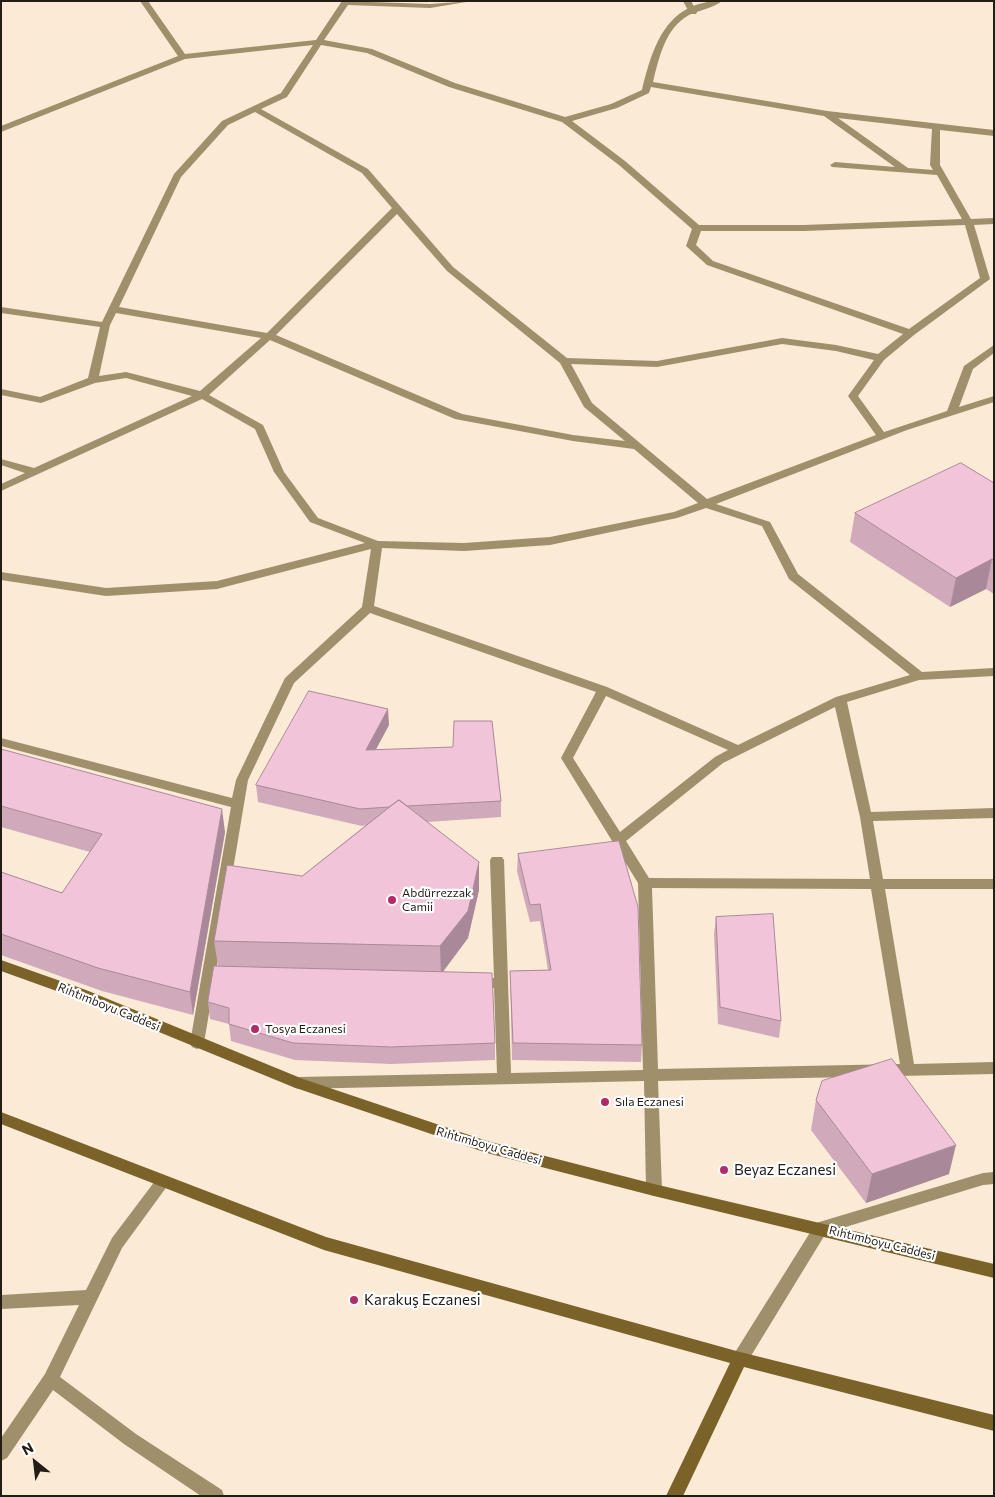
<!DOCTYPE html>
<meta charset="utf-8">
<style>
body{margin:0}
#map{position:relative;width:995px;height:1497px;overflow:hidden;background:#faead6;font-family:Commissioner,sans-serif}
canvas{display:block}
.frame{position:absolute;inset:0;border:2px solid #231d16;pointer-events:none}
.north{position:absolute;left:10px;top:1437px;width:50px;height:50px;-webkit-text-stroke:4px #fff;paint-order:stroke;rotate:331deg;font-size:14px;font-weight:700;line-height:20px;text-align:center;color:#231d16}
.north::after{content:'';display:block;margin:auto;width:18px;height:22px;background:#231d16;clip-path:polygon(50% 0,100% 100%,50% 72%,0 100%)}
</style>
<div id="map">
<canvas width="995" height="1497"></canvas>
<div class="frame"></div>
<div class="north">N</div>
</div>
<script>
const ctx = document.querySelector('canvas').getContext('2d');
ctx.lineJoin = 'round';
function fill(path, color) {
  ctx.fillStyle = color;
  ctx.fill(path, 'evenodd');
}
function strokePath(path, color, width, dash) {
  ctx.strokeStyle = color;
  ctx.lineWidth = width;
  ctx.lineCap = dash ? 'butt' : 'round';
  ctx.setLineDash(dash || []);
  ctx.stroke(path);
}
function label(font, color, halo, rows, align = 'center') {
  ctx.font = font + ' Commissioner,sans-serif';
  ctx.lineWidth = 4.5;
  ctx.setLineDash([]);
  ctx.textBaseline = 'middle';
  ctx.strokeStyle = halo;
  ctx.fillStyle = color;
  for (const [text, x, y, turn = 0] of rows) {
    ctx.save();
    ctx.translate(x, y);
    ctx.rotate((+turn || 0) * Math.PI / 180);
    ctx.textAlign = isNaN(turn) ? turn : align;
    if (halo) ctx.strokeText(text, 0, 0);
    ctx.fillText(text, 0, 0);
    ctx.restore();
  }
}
fill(new Path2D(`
 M683,1h8l6,11 -1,2h-6z`), '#9f8f6b');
fill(new Path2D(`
 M140,1h8l37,53 131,-14 26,-39 88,3 42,-3 -42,7 -82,-3 -24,35 48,9 83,34 110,34 46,-13 31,-14c11,-45 25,-89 80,-89 -9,7 -22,9 -33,14 -24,13 -30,43 -36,67l174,29 167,19v6l-54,-6v35l31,54 23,-1v6l-20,1 16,54 -76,56 -30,25 -26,36 26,36 63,-21 17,-45 30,-21v8l-21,16 -14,38 35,-11v6l-87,28 -191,74 54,18 28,52 124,98 72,-4v8l-75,4 -72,22 24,110 123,-4v10l-121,3 10,58h111v10h-109l29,175 80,-2v12l-336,7 4,109 -3,4 -5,2 -5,-2 -3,-4 -2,-109 -346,8 -5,-2 -2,-4 2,-4 5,-2 199,-4 -3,-85 -23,-1 -2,-4 2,-4 23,-1 -4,-118 2,-3h10l2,3 7,213 132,-3 -5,-187 -77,-125 35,-66 -226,-79 -76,70 -46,97 -44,263 -2,4 -5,2 -5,-2 -2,-4 41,-236 -230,-61v-8l231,60 4,-18 49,-102 77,-71 9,-58 -154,40 -111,7 -105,-16v-8l105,16 111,-7 148,-38 -55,-21 -36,-50 -19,-43 -53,-30 -201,92v-7l24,-11 -24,-8v-6l33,9 158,-72 -66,-18 -31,5 -54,20 -40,-8v-6l39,8 48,-19 12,-51 -99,-14v-6l101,15 72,-148 48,-53 59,-28 32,-48 -128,14 -184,73v-6l177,-70zM321,45l46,8 82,34 113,35 57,43 73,64 -6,17 21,19 196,69 -25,20 -42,-9 -54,-7 -125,23 -90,-3 -114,-91 -85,-98 -107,-60 26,-12zM651,87l173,29 71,51 -60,-5 -5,3 2,2 105,8 25,44 -158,6h-105l-74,-64 -53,-40 45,-13 32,-15zM255,112l107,61 30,35 -125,125 -148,-26 62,-130 47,-52zM838,118l94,11 -2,36 3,5 -25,-2zM397,214l50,57 113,92 24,44 41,34 -52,-6 -111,-21 -186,-79zM965,225l15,53 -71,51 -196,-68 -17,-16 5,-14h103zM116,313l145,25 -61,53 -74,-19 -27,4 11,-51zM270,340l185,79 118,22 61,8 64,54 -24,9 -124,25 -86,6 -86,-2 -60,-23 -34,-46 -21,-47 -54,-30zM782,344l54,7 38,9 -26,36 28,39 -169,64 -115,-96 -21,-39 86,3zM706,508l56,18 27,53 121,96 -74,22 -98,48 -131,-58 -233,-81 8,-58 82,3 86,-6 127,-27zM606,696l122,54 -13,7 -95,75 -47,-74zM835,707l25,110 10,62 -221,-1 -23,-37 97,-78zM652,888l219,1 29,175 -242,5z
 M994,1172v12l-11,1 -157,48 -80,131 -6,2 -6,-2 -2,-5 2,-5 82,-131 167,-50z
 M163,1175l5,2 3,4 -3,4 -46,63 -62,129 76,57 86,56 2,6h-23l-77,-52 -71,-54 -46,68 -6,3v-23l44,-64 34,-69 -78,4v-14l85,-5 26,-52 46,-61z`), '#9f8f6b');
fill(new Path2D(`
 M1,960l85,30 217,89 184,62 167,43 340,80v14l-340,-82 -167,-43 -194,-66 -217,-89 -75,-27z
 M1,1112l325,125 414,115 254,63v16l-250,-64 -61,129h-17l64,-133 -406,-113 -323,-126z`), '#7a6228');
fill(new Path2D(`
 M994,483v111l-8,-5 -36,18 -100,-65 5,-29z
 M389,725l-13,24 125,52v16l-74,5 52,40v28l-11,48 -25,34 52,71v17l-104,4 -96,-4 -64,-19 -2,-17 -19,-5 -2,-17 10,-36 -4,-25 88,-65 64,-51 -4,1 -104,-24 -2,-17z
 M1,749l224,83 -32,183 -91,-24 -101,-36v-83l61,21 28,-41 -89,-25z
 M518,854l124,191 -1,17 -129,-2 -2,-89 38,-1 -8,-49 -10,1 -13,-51z
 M716,917l65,104 -2,17 -61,-14 -4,-90z
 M816,1100l133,74 -83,29 -55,-73z`), '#d0a9bb');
fill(new Path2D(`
 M992,559l-6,30 -36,18 6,-29z
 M388,709l1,16 -22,41 -1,-16z
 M222,809l3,23 -32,183 -3,-23z
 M479,862v28l-11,48 -27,36 -1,-28z
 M956,1145l-7,29 -83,29 6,-29z`), '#a98999');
const building = new Path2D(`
 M961,463l33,20v77l-2,-1 -36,19 -101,-65z
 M309,691l79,18 -22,41 87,-3 1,-26h38l9,80 -94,5 -8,-6 -10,7 -29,2 -104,-24z
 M1,749l221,60 -32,183 -92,-24 -97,-34v-62l61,21 40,-59 -101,-28z
 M399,800l80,62 -11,49 -28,35 -226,-5 13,-76 75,11z
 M619,841l19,66 4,138 -129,-2 -3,-72 41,-1 -11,-66 -10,1 -12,-51z
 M773,914l8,107 -61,-14 -4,-90z
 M214,966l278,7 3,70 -104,4 -98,-4 -64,-19v-16l-21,-6z
 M892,1059l64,86 -84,29 -56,-74 6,-19z`);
fill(building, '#f2c4da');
strokePath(building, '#a98999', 1);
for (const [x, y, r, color] of [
 [392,900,5,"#b32a68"],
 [255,1029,5,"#b32a68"],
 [605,1102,5,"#b32a68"],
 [724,1170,5,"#b32a68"],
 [354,1300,5,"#b32a68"]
]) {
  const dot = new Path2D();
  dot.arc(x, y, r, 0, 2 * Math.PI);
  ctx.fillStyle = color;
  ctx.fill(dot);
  strokePath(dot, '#fff', 2);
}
label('12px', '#231d16', '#fff', [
 ["Abdürrezzak",402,893],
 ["Camii",402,907],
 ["Tosya Eczanesi",265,1029],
 ["Sıla Eczanesi",615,1102]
], 'left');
label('12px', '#231d16', '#fff', [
 ["Rıhtımboyu Caddesi",109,1007,22],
 ["Rıhtımboyu Caddesi",489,1146,16],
 ["Rıhtımboyu Caddesi",882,1243,14]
]);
label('15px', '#231d16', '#fff', [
 ["Beyaz Eczanesi",734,1170],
 ["Karakuş Eczanesi",364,1300]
], 'left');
</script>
